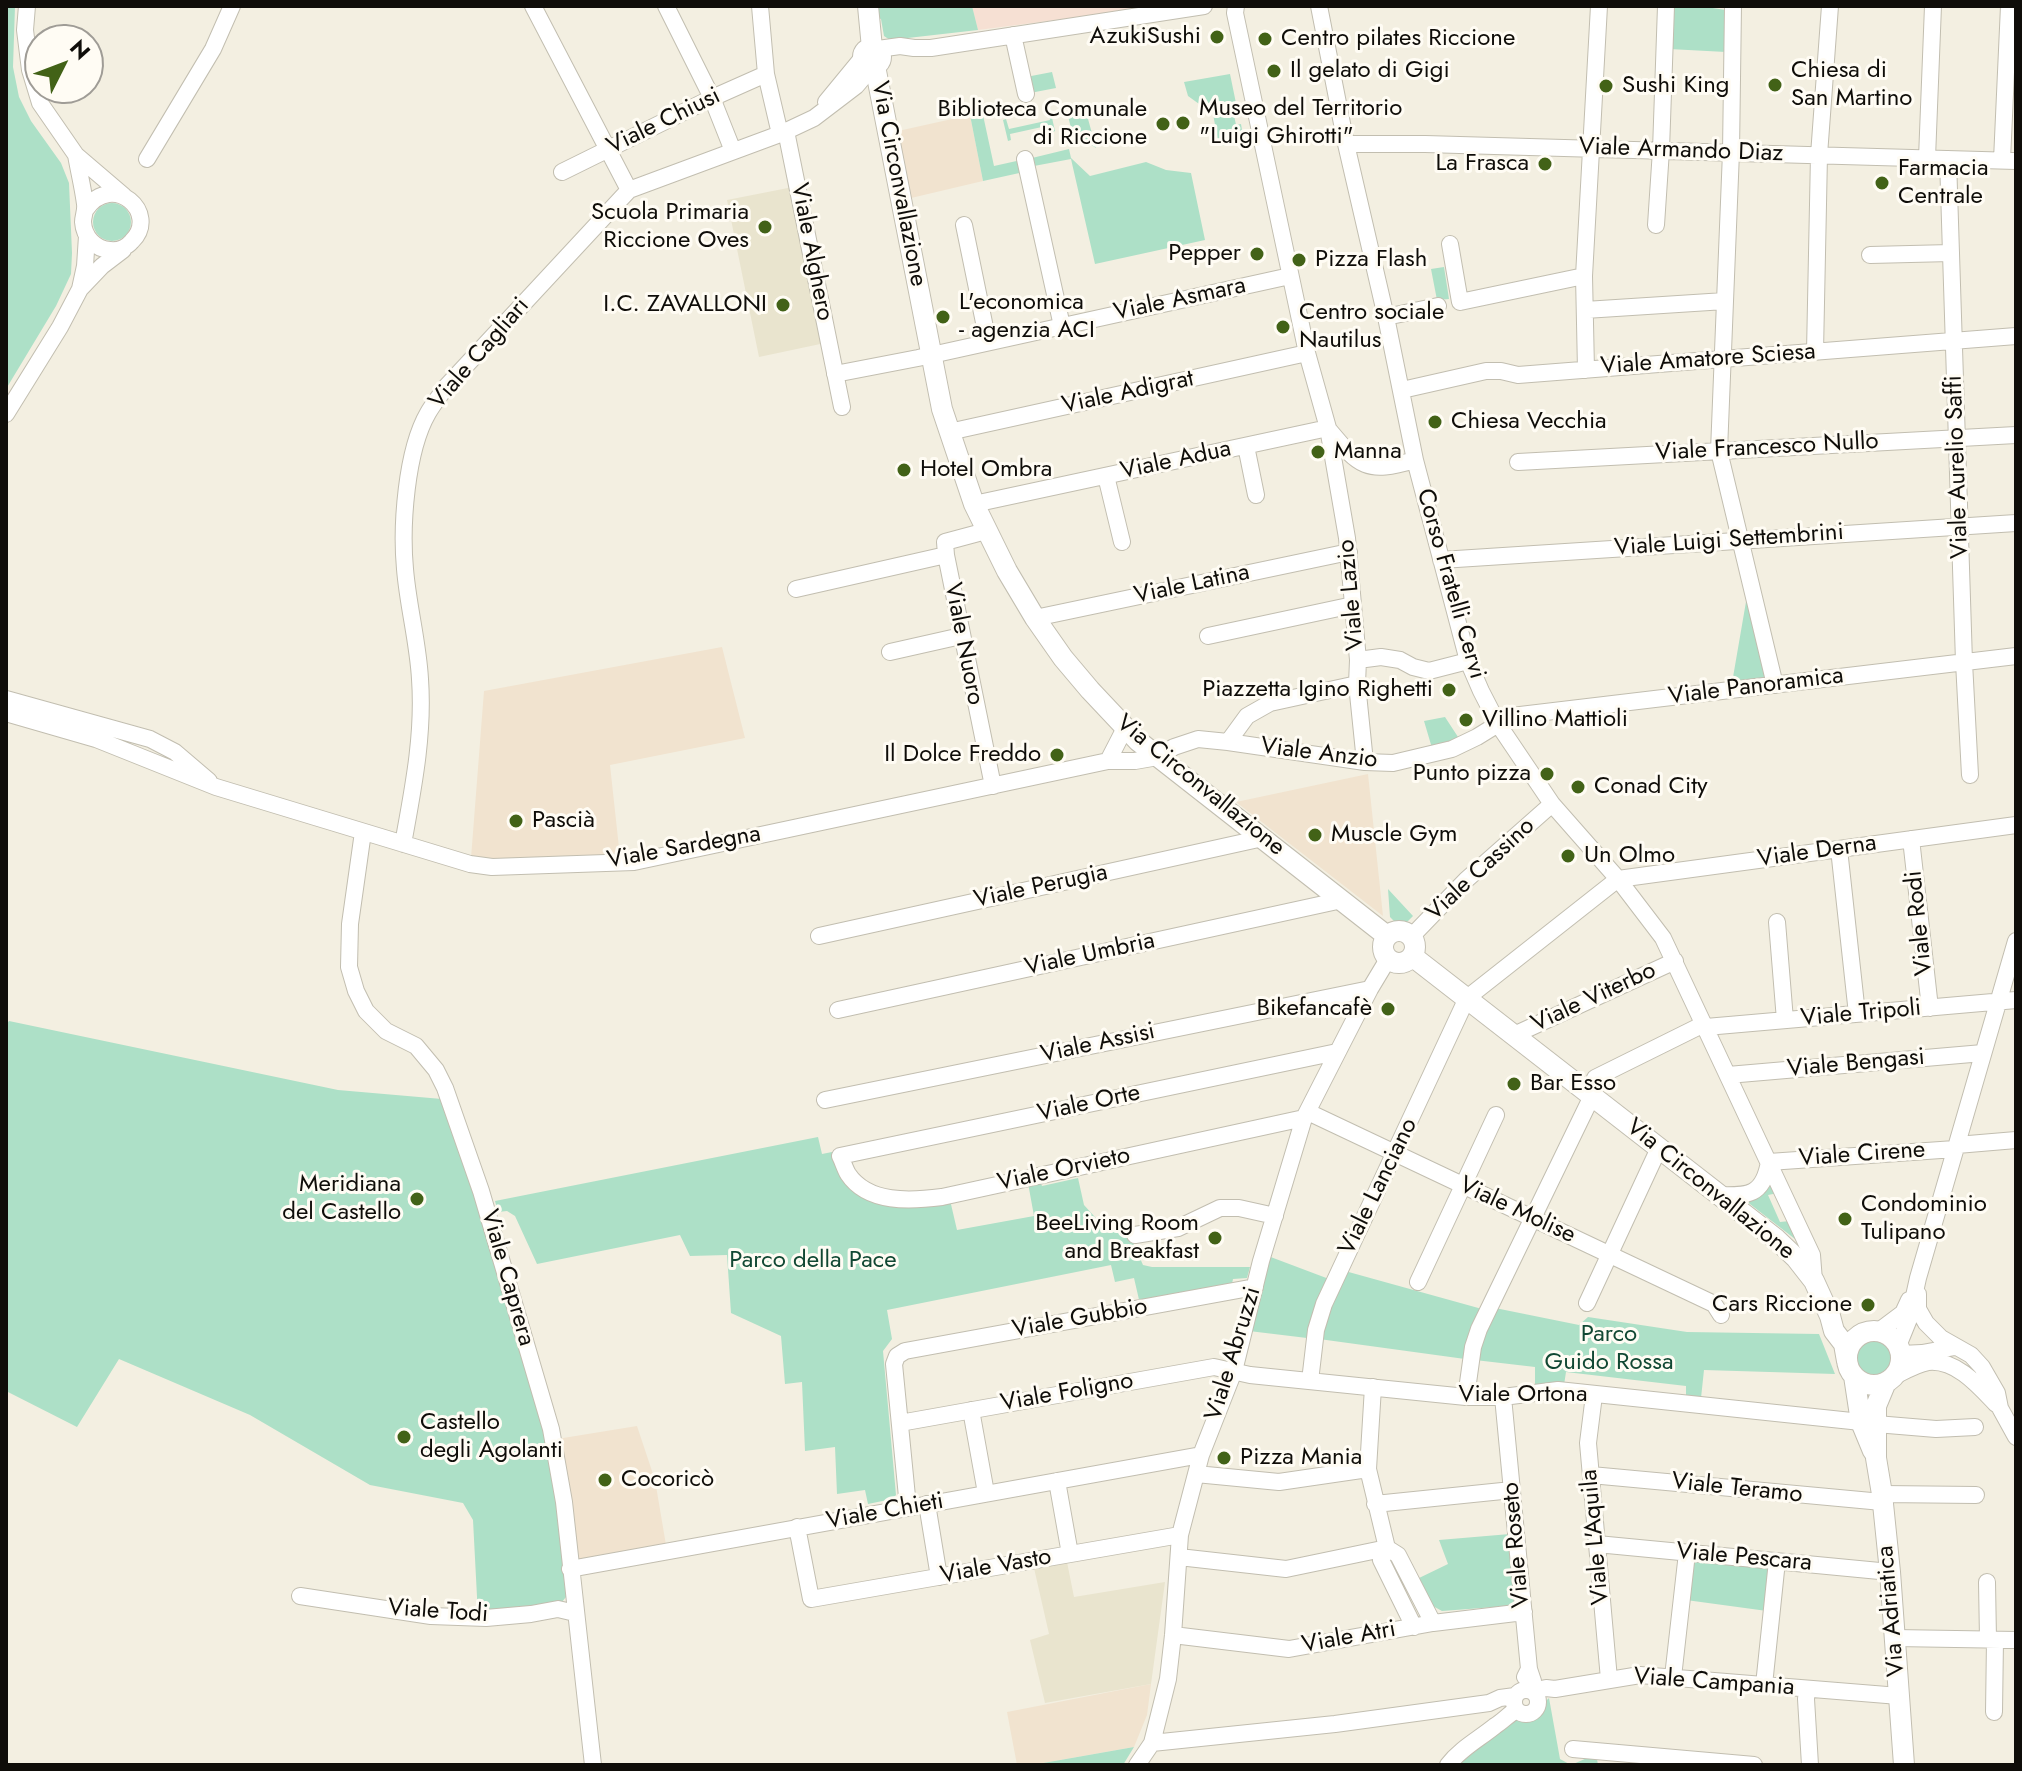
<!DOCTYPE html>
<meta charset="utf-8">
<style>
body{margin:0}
#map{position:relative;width:2022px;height:1771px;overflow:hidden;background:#f3efe1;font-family:Jost,sans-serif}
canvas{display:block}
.frame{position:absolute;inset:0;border:8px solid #0f0d09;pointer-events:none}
.north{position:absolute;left:24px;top:24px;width:80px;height:80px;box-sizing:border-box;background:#fffcf4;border:2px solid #9f9c96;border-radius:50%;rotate:48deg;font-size:22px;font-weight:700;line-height:32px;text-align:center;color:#0f0d09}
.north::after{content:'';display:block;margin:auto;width:28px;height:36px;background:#426217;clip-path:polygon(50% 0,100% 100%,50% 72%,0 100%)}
</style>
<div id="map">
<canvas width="2022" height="1771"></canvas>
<div class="frame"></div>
<div class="north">N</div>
</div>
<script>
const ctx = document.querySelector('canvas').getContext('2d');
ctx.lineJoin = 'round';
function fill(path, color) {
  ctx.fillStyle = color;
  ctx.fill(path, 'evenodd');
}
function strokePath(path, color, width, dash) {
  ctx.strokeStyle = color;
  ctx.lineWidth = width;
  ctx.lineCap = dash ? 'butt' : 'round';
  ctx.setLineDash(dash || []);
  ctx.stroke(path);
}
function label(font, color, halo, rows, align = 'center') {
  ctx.font = font + ' Jost,sans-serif';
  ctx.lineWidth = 6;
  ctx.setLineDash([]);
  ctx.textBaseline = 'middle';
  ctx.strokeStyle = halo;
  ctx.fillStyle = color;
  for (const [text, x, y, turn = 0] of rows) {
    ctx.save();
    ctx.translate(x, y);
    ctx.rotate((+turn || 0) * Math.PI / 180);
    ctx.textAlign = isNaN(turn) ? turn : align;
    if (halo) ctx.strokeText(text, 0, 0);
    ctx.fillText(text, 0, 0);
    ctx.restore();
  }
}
fill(new Path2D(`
 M970,115l13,66 -72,17 -13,-67z
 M722,647l23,91 -135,27 10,92 -105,5 -44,-4 13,-167z
 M1368,774l15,142 -147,-114z
 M637,1426l18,54 11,65 -91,20 -18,-126z
 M1151,1684l-4,31 -13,32 -102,18h-15l-10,-53z`), '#f1e3cf');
fill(new Path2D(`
 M793,187l32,156 -66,14 -32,-157z
 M1067,1562l7,35 91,-15 -14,102 -106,19 -15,-63 19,-6 -15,-66z`), '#e9e4ce');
fill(new Path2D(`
 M972,6h185v1l-179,23z`), '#f6e0d3');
fill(new Path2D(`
 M6,6h9l-2,61 6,30 12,24 30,42 8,20 3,70 -1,21 -15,32 -50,83z
 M877,6h95l6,24 -88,10 -6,-4 -3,-17 -4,-1z
 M1670,6h29l27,4v42l-57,-3z
 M1052,72l4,16 -26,5 -4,-16z
 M1230,74l7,34 -4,2 3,15 5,-1 3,18 -25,4 -6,-32 -25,-18 -4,-14z
 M1085,108l11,40 -24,-16 -5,-20z
 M1050,109l5,22 -2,1 -2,-7 -41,9 1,6 -3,1 -5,-21 3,-1 3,10 41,-9 -2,-10z
 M970,115h13l11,51 27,-6 3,12 -41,9z
 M1069,149l2,9 19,18 56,-14 20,8 25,3 14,67 -110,24 -24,-105 -37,7 -2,-8z
 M93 222a19 19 0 1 1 38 0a19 19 0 1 1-38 0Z
 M1444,267l5,32 -12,1 -6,-31z
 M1747,596l20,83 -35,4z
 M1445,717l15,23 -28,8 -8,-27z
 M1388,889l25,27 -12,12 -11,-11z
 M9,1021l329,69 104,9 42,118 68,241 14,139 -5,6 -83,13 -5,-96 -10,-17 -93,-18 -120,-70 -131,-56 -42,68 -71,-36v-366z
 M818,1137l4,17 10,-2 12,28 34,23 17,4 18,-1 37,-6 7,30 77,-14 -6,-33 12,-2 2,5 36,-8 6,27 20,22 28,4v9l11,25 9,2h98l-3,11 -14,1 -1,5 -92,20 -6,-26 -19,4 -4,-17 -224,45 5,29 -9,12 13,144 -4,4 -24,5 -3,-14 -28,4 -2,-47 -30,4 -3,-69 -17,2 -4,-48 -50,-23 -4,-58 -37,1 -10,-21 -143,29 -22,-48 -8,-5 -9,1 -3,-11z
 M1771,1178l7,15 -10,2 12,27 10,-1 8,15 -3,3 -49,-38z
 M1268,1256l61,23 -22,59 -58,-7z
 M1345,1271l137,38 -17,50 -146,-20z
 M1495,1308l84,17 9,-8 99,15 132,2 16,40 -131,-4 -3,28 -15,-1v-11l-120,-14 -2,13 -29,-1v-17l-60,-7z
 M1857 1358a17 17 0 1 1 34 0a17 17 0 1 1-34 0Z
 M1510,1534l7,62 -3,6 -6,4 -66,5 -11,-6 -14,-26 31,-15 -9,-24z
 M1690,1560l81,9 -4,42 -81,-11z
 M1549,1698l11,61 11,6 16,-7 10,1 1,6h-140l50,-40 13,-8 10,-2z
 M1134,1747l-11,18h-91z`), '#ade0c7');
const minor = new Path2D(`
 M27,6l-2,24 5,40 10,33 36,52 48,41
 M533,6l96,184
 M666,6l46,92 21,53
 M760,6l6,68 14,60
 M1236,6l-1,7 72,340 21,75 19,110 11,122 -1,24 8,78
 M1319,6l27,138 40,173 29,143 53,201 13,30 17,33 54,80 66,75 45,59 149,317 2,26
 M1733,6l-2,146 -12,299 56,234
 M1013,35l13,59
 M878,49l22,-3 14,2h17l273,-42
 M826,102l37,-45
 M786,131l56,276
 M1346,144h79l591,17
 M76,155c3,17 7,33 9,49 1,7 -2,12 -2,18 1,15 12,27 27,28 9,1 17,-3 22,-9 28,-28 -19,-70 -46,-32
 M1927,158l6,-152
 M147,159l66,-110 19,-43
 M1025,159l37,167
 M1948,159l16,503 6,113
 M2002,160l7,-154
 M562,172l150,-74 54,-24
 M964,225l24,117
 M1656,225l5,-75 5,-144
 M1450,244l10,58 124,-26
 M1870,255l81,-2
 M81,288l21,-22 21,-16
 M1585,310l140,-9
 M1386,317l52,-11
 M1815,352l4,-197 11,-149
 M1586,370l-2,-94 15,-270
 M835,374l83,-16 372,-82
 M1402,390l84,-19h15l17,4 498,-39
 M6,414l54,-87 20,-38 5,-23 2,-30
 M1329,430c31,37 37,44 86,30
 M949,432l358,-79
 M1246,446l10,49
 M1518,462l498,-27
 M1106,476l16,66
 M974,504l354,-76
 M986,531l-41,11 1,13 47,231
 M1441,560l575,-37
 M796,589l150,-34
 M1035,618l314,-66
 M1208,636l145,-31
 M890,652l71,-16
 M1358,660l23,-3 19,3 13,7 16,4 39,-10
 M6,699l144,40 25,13 34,29
 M6,713l90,26 120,48 254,77 22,3 142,-5 474,-101h27l23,-4 16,-10 24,-8 30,3 137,20 28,1 59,-14 25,-12 21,-13
 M1495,718l521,-62
 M1228,742l19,-26 23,-13 87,-19
 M1108,761l17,-33
 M363,832l-13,92 -1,43 7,24 10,20 20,20 30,15 20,24 9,18 36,103 70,238 13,73 29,263
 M1911,839l19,169
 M403,844c10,-55 21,-109 17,-165 -2,-37 -12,-73 -15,-110 -4,-43 1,-118 23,-156 5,-9 12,-17 17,-25l184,-198 151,-56 34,-16 42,-32 17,-20
 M1839,849l18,165
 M1777,922l8,98
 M819,936l444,-98
 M1411,937l55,-57 86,-76
 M838,1010l504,-110
 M1706,1027l310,-27
 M1514,1035l161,-74
 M1728,1075l255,-22
 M1595,1078l109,-54
 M825,1100l545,-111
 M1308,1112l406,192 7,11
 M1304,1118l-362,79c-31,4 -74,7 -94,-23 -3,-5 -5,-12 -8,-18l497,-104
 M1957,1145l59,-5
 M1769,1162l186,-13
 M1718,1195c30,1 45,1 51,-33
 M1135,1235l43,-7 42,-20h19l36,8
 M1418,1282l78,-167
 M1918,1294v15l8,14 15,15 30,17 11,12 15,26 3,15 16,29
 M1587,1303l72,-155
 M1879,1331l24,-18 6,-13
 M1898,1346l11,-27 9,-41 98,-337
 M1901,1354l21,-1 33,-6
 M1893,1377c10,-5 23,-13 35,-15 28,-3 51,24 68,42
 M1310,1381l6,-51 8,-26 143,-306 151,-119 398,-54
 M1373,1387l-5,82 19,79 -6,12 33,67
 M1594,1395l-6,48 21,236
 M1466,1397l7,-50 6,-18 113,-233
 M1503,1397l26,272 -4,8
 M971,1410l15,83
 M900,1423l314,-56 36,8 216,22h37l55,-7 303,32
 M1876,1424l60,5 39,-2
 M1196,1474l83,8 89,-13
 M1591,1475l291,27
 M1057,1481l13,73
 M1882,1494l94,1
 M927,1504l12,73
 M1375,1504l137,-14
 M908,1507l-14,-143 3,-8 8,-5 350,-64
 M797,1527l14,72 369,-64
 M1597,1544l293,28
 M1387,1548l11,7 35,68
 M1179,1557l107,12 101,-21
 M570,1569l631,-114
 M1987,1582l1,57
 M300,1596l131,20 55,2 45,-4 27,-5 17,4
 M1173,1635l116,14 144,-26 91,-11
 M1895,1638l121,2
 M1529,1669l4,12 -2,10 15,-3 9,1 85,-14 259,21
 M1673,1677l14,-124
 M1764,1685l13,-124
 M1807,1689l-1,10 4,66
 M1514 1702a12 12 0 1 1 24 0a12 12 0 1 1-24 0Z
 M1994,1712l1,-72
 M1152,1743l183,-19 154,-21 11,-5 15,-2
 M1573,1749l181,16
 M1137,1765l15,-22 16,-64 5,-44 7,-100 21,-80 33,-84 27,-110 43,-143 66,-129 15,-25 5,-3
 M1448,1765c12,-16 31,-26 47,-39 8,-5 13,-11 21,-16`);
const major = new Path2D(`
 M868,6l4,42
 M863 57a9 9 0 1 1 18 0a9 9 0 1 1-18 0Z
 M875,66l67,343 32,95 33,67 28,47 28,40 27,32 48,51 249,195
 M1383 947a16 16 0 1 1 32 0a16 16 0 1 1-32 0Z
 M1412,956l364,283 20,19 18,23 16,35 4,15 10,13 3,17
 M1847 1358a27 27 0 1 1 54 0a27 27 0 1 1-54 0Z
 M1854,1376l7,46 12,29
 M1886,1382l-10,24v52l6,36 8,78 14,193`);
strokePath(minor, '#c2beb0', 18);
strokePath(major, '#c2beb0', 22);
strokePath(minor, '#fff', 16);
strokePath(major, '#fff', 20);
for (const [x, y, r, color] of [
 [1217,37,8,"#426217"],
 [1265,39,8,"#426217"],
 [1274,71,8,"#426217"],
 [1775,85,8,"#426217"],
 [1606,86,8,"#426217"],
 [1183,123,8,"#426217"],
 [1163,124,8,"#426217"],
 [1545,164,8,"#426217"],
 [1882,183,8,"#426217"],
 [765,227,8,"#426217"],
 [1257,254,8,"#426217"],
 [1299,260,8,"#426217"],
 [783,305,8,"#426217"],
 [943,317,8,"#426217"],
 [1283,327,8,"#426217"],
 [1435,422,8,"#426217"],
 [1318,452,8,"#426217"],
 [904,470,8,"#426217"],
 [1449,690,8,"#426217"],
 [1466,720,8,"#426217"],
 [1057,755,8,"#426217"],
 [1547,774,8,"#426217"],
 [1578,787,8,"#426217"],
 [516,821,8,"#426217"],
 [1315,835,8,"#426217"],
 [1568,856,8,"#426217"],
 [1388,1009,8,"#426217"],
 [1514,1084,8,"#426217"],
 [417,1199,8,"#426217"],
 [1845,1219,8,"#426217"],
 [1215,1238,8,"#426217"],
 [1868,1305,8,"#426217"],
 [404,1437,8,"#426217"],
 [1224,1458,8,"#426217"],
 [605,1480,8,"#426217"]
]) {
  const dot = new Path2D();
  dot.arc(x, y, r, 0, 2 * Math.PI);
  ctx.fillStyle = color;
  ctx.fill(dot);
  strokePath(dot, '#fffcf4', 3);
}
label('24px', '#0f0d09', '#fffcf4', [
 ["AzukiSushi",1201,37,"right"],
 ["Centro pilates Riccione",1281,39],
 ["Il gelato di Gigi",1290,71],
 ["Chiesa di",1791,71],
 ["San Martino",1791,99],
 ["Sushi King",1622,86],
 ["Museo del Territorio",1199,109],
 ["\"Luigi Ghirotti\"",1199,137],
 ["Biblioteca Comunale",1147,110,"right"],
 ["di Riccione",1147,138,"right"],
 ["La Frasca",1529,164,"right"],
 ["Farmacia",1898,169],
 ["Centrale",1898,197],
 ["Scuola Primaria",749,213,"right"],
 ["Riccione Oves",749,241,"right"],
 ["Pepper",1241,254,"right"],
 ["Pizza Flash",1315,260],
 ["L'economica",959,303],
 ["- agenzia ACI",959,331],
 ["I.C. ZAVALLONI",767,305,"right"],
 ["Centro sociale",1299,313],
 ["Nautilus",1299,341],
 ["Chiesa Vecchia",1451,422],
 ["Manna",1334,452],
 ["Hotel Ombra",920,470],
 ["Piazzetta Igino Righetti",1433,690,"right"],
 ["Villino Mattioli",1482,720],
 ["Il Dolce Freddo",1041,755,"right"],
 ["Punto pizza",1531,774,"right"],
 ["Conad City",1594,787],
 ["Pascià",532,821],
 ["Muscle Gym",1331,835],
 ["Un Olmo",1584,856],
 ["Bikefancafè",1372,1009,"right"],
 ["Bar Esso",1530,1084],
 ["Meridiana",401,1185,"right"],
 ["del Castello",401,1213,"right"],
 ["Condominio",1861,1205],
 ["Tulipano",1861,1233],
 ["BeeLiving Room",1199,1224,"right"],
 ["and Breakfast",1199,1252,"right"],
 ["Cars Riccione",1852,1305,"right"],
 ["Castello",420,1423],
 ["degli Agolanti",420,1451],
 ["Pizza Mania",1240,1458],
 ["Cocoricò",621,1480]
], 'left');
label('24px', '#0f0d09', '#fffcf4', [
 ["Viale Chiusi",664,122,-26],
 ["Viale Armando Diaz",1681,151,2],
 ["Via Circonvallazione",898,184,79],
 ["Viale Alghero",811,252,79],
 ["Viale Asmara",1180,300,-12],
 ["Viale Cagliari",480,354,-49],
 ["Viale Amatore Sciesa",1708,360,-4],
 ["Viale Adigrat",1128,393,-12],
 ["Viale Francesco Nullo",1767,448,-3],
 ["Viale Adua",1176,461,-12],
 ["Viale Aurelio Saffi",1958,467,-92],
 ["Viale Luigi Settembrini",1729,541,-4],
 ["Corso Fratelli Cervi",1450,584,74],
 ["Viale Latina",1192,585,-12],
 ["Viale Lazio",1352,595,-95],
 ["Viale Nuoro",963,644,79],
 ["Viale Panoramica",1756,687,-7],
 ["Viale Anzio",1319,754,7],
 ["Via Circonvallazione",1200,786,39],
 ["Viale Sardegna",684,848,-10],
 ["Viale Derna",1817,852,-8],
 ["Viale Cassino",1481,870,-43],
 ["Viale Perugia",1041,887,-12],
 ["Viale Rodi",1920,923,-96],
 ["Viale Umbria",1090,955,-12],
 ["Viale Viterbo",1594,998,-25],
 ["Viale Tripoli",1861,1014,-5],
 ["Viale Assisi",1098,1044,-12],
 ["Viale Bengasi",1856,1064,-5],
 ["Viale Orte",1089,1104,-12],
 ["Viale Cirene",1862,1155,-4],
 ["Viale Orvieto",1064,1170,-12],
 ["Viale Lanciano",1379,1187,-64],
 ["Via Circonvallazione",1710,1190,39],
 ["Viale Molise",1517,1211,25],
 ["Viale Caprera",507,1278,74],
 ["Viale Gubbio",1080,1319,-10],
 ["Viale Abruzzi",1234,1354,-73],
 ["Viale Foligno",1067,1393,-10],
 ["Viale Ortona",1523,1395],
 ["Viale Teramo",1737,1489,6],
 ["Viale Chieti",885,1512,-10],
 ["Viale L'Aquila",1596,1537,-95],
 ["Viale Roseto",1517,1545,-95],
 ["Viale Pescara",1744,1558,5],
 ["Viale Vasto",996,1567,-10],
 ["Via Adriatica",1892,1611,-95],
 ["Viale Todi",438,1612,4],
 ["Viale Atri",1349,1638,-10],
 ["Viale Campania",1714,1683,4]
]);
label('24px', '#114833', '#fffcf4', [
 ["Parco della Pace",813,1261],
 ["Parco",1609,1335],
 ["Guido Rossa",1609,1363]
]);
</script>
